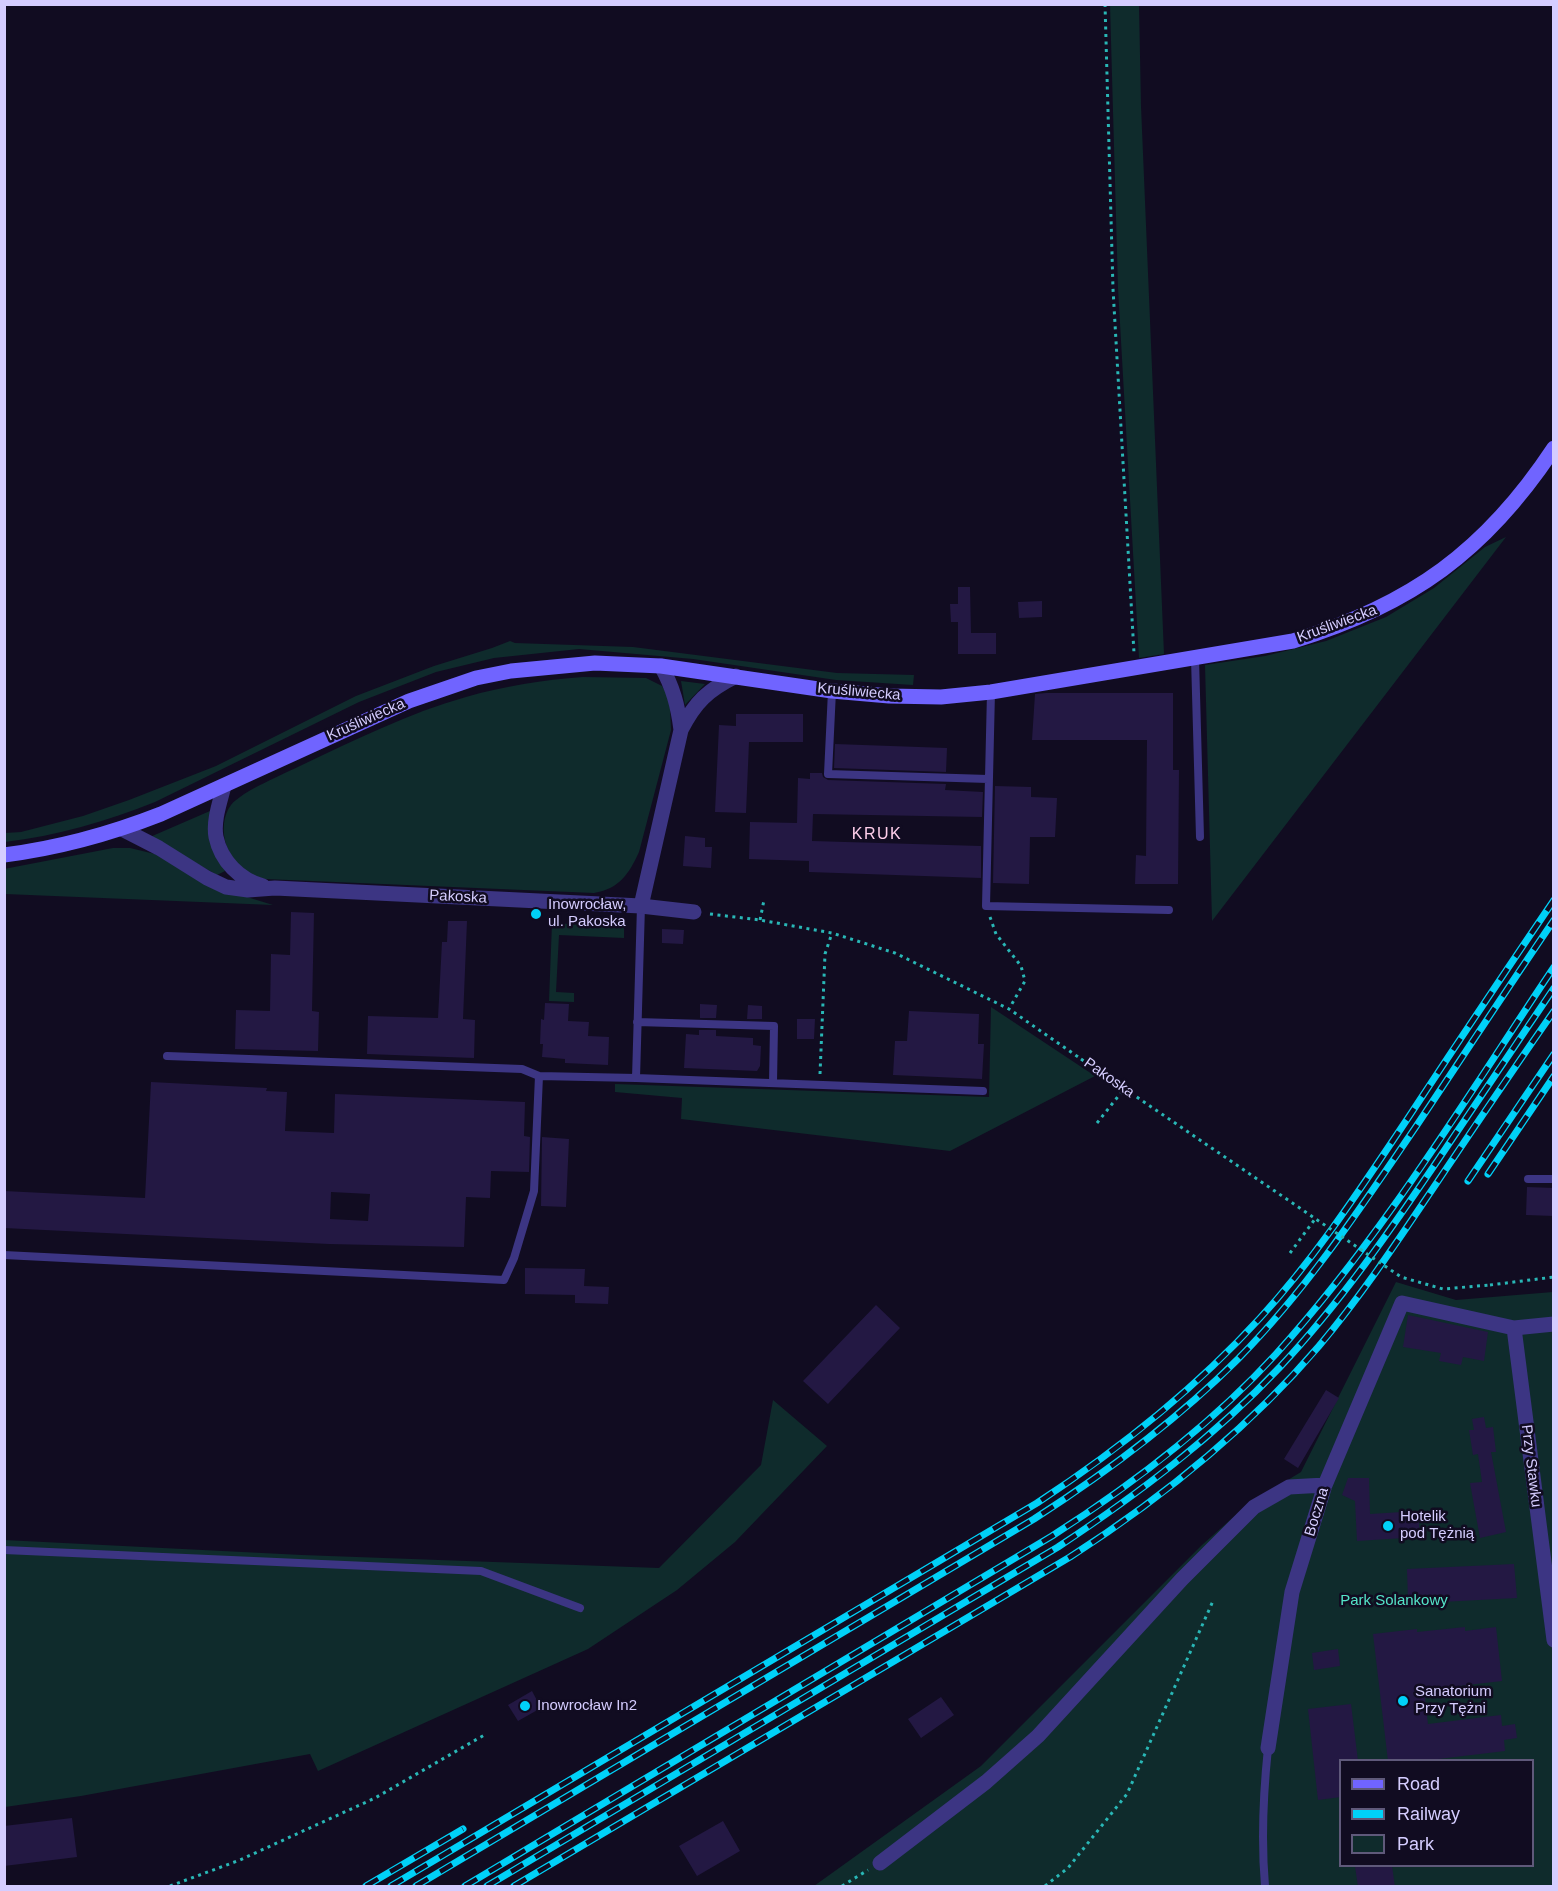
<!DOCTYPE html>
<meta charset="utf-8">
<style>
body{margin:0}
#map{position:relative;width:1558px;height:1891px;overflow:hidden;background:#110c21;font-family:Arial,sans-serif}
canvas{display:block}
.frame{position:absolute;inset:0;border:6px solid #d5cdff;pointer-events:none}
.legend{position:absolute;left:1339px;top:1759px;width:195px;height:108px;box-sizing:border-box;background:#110c21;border:2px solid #5f597a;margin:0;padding:8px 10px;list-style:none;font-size:18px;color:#d5cdff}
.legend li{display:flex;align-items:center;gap:12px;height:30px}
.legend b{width:30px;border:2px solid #5f597a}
</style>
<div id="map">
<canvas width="1558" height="1891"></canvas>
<div class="frame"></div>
<ul class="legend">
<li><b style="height:8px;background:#7064ff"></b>Road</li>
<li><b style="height:8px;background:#00d1f8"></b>Railway</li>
<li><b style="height:16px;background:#0f2b2c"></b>Park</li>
</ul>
</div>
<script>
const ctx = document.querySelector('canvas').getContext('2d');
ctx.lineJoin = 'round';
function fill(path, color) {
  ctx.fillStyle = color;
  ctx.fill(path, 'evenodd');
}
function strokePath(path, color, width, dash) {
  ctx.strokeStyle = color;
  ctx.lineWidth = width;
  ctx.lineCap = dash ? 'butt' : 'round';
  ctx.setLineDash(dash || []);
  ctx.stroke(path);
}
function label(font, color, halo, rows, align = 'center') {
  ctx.font = font + ' Arial,sans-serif';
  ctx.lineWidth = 5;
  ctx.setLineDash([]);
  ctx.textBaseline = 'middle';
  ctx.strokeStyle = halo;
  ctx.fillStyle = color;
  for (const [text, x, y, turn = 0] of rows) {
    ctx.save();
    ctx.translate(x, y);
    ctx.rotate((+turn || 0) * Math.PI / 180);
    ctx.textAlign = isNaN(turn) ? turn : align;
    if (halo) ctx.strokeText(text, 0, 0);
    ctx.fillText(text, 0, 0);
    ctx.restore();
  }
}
fill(new Path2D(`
 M1110,5h29l2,101 23,548 -25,4 -21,-370z
 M1506,537l-294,384 -7,-256 60,-9 61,-15 60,-24 48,-29 51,-41z
 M510,641l5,2 118,4 204,26 77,2 -1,10 -77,-5 -143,-21 -114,-10 -85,9 -58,14 -77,30 -204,100c-48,19 -99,34 -150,40v-9l16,-1 62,-16 46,-16 87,-34 140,-70 78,-30 58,-18z
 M583,677l63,1 16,8 5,8 3,14 1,22 -32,122c-10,22 -20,37 -45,41l-329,-14c-19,-4 -33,-17 -39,-35 -4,-12 -3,-29 5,-39 11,-14 53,-31 71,-40 53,-25 107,-52 164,-68 38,-11 77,-17 117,-20z
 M681,681l24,3 -20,21z
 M210,811l15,60 -8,4 -67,-38z
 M113,848h17l29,7 88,42 26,8 -268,-11 -1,-25z
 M552,923l72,4v11l-65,-3 -3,57 18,1v9l-25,-1z
 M991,1007l104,69 -145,75 -269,-32 1,-21 -67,-6v-8l374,13z
 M1396,1282l60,18 97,-8v594h-739l167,-120 221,-221 46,-41 53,-32zM1340,1760h192v106h-192z
 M773,1400l54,46 -92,96 -58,48 -89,59 -270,122 -8,-17 -229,42 -76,11 -1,-267 298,15 357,13 102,-103z`), '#0f2b2c');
fill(new Path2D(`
 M958,587h12l1,46h25v21h-38v-32h-7l-1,-18h8z
 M1042,601v16l-23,1 -1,-16z
 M1046,693h127v77h6l-1,114h-43l1,-29 10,1 1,-116h-115l3,-46z
 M736,714h67v28h-54l-3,71 -31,-1 4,-87 17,1z
 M835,744l112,4 -1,24 -112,-4z
 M810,773h12l1,4 5,3 118,4 -1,6 38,2 -1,25 -169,-3 -1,27 169,5v32l-172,-6v-11l-60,-2 1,-37 47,1 1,-45 12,1z
 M995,786l36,1v10l26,1 -2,39h-25l-1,47 -36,-1z
 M685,836l20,2v9h7l-1,21 -28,-2z
 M291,912l23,1 -2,98 7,1 -1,39 -83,-2 1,-39 34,1 1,-57 19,1z
 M448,921h19l-4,98 12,1 -1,38 -107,-4 1,-38 70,2 4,-76h5z
 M662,929l22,1 -1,14 -21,-1z
 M545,1003l24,1 -1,17 21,1 -1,14 21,1 -1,28 -43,-2v-4l-23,-2 1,-13h-3l1,-25 3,1z
 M700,1004l17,1 -1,13h-16z
 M748,1005l14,1v13h-15z
 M909,1011l70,3 -1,30h6l-2,35 -89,-4 2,-34h12z
 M797,1019h18l-1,20h-17z
 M699,1030h17v6l37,2v7l8,1 -1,20 -3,5 -73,-3 2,-34 13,1z
 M151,1082l116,6 -1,3 21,1 -2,39 49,2 1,-39 190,8 -1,34 6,1 -1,35 -38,-1 -1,27 -24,-1 -2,50 -135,-3 -325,-16v-37l141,7zM331,1192l39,2 -2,27 -38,-2z
 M542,1137l27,2 -3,68 -25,-1z
 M1527,1187l27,1v28l-28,-1z
 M525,1268l60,1 -1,17 25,1 -1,17 -33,-1v-8l-50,-1z
 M876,1305l24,23 -72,76 -25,-23z
 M1408,1315l80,17 -4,29 -21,-4 -2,8 -22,-4 2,-8 -38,-6z
 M1326,1390l13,8 -41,70 -14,-9z
 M1484,1417l2,11 7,-1 3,25h-5l15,80 -26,6 -10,-55 12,-1 -4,-28 -5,1 -4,-25h5l-2,-11z
 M1348,1478h21l1,36 48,-3 2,26 -63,4 -2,-40 -13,-6z
 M1514,1564l3,34 -95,5v-5l-14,1 -1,-30z
 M1465,1627v4l31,-4 6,54 -78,9 4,34 73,-9 1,11 13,-2 2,14 -13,2 1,11 -83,10h-34l-15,-127 44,-5v3z
 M1338,1649l2,17 -26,4 -2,-17z
 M532,1691l9,17 -23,13 -10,-16z
 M941,1697l13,18 -33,23 -13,-19z
 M1351,1704l7,57h-17v36l-23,3 -10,-91z
 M72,1818l5,39 -73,9v-40z
 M723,1821l17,30 -43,25 -18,-30z
 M1355,1866h37l3,21h-37z`), '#231843');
strokePath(new Path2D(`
 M1105,4l8,285 21,364
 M710,914l50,6 72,13 63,20 114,56 72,50
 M990,917l6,17 25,32 4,15 -16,28
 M760,920l4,-20
 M820,1074l5,-120 7,-21
 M1097,1123l27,-34
 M1290,1253l25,-34
 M1490,1285l64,-8
 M170,1886l70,-26 135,-62 111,-64
 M842,1886l26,-16
 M1045,1886l23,-18 59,-74 86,-193`), '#29b7b6', 3, [3, 4.5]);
strokePath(new Path2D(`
 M1195,658l5,179
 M832,691l-4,83 160,5
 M991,692l-5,214 183,4
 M641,906l-5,172 347,13
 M637,1022l137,4 -1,57
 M167,1056l355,13 17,7
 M1528,1179h26
 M4,1255l500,25 10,-22 20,-67 5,-115 97,2
 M4,1550l477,21 99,37
 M1265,1886c-4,-47 -2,-90 3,-138`), '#3c3583', 8);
strokePath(new Path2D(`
 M661,666c12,21 17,40 20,64
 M224,786c-4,16 -11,35 -8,51 5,24 24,43 47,49
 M122,829l37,19 48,30 19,9 22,3 27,-2 366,18 53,6
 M641,906l40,-176c14,-28 27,-40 55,-54
 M1514,1328l40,312
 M1268,1748l24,-156 33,-107 77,-182 112,25 40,-4
 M880,1863l106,-81 52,-46 144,-157 72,-72 35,-20 36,-2`), '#3c3583', 15);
strokePath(new Path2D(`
 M4,855c55,-7 106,-21 157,-41l248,-113 67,-23 35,-7 84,-8 66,3 171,25 57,5 52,1 50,-5 302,-51c118,-36 193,-90 261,-193`), '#7064ff', 15);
const rail = new Path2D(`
 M1488,1174l66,-98
 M1468,1181l86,-127
 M366,1886l97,-57
 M391,1886l646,-383c81,-53 157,-113 223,-185 56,-61 101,-130 148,-200 48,-73 97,-146 146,-218
 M416,1886l618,-367c73,-47 143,-99 204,-160 69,-70 122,-150 177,-231 46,-69 92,-139 139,-208
 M465,1886l587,-350c81,-52 159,-111 224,-182 107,-118 190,-256 278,-387
 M487,1886l571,-339c80,-53 156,-110 222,-180 61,-65 112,-139 162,-213 37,-55 74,-110 112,-166
 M514,1886l556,-329c92,-59 178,-128 249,-211 43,-51 80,-107 117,-162 39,-58 78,-116 118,-173`);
strokePath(rail, '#00d1f8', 7);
strokePath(rail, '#110c21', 4.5, [14]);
strokePath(new Path2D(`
 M1081,1059l320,218 42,12 47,-4`), '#29b7b6', 3, [3, 4.5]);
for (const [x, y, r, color] of [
 [536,914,6,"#00d1f8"],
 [1388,1526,6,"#00d1f8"],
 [1403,1701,6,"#00d1f8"],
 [525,1706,6,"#00d1f8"]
]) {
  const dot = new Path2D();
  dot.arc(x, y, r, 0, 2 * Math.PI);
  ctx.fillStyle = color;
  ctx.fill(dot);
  strokePath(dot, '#110c21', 2);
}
label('15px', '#d5cdff', '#110c21', [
 ["Kruśliwiecka",1337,624,-20],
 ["Kruśliwiecka",859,692,5],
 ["Kruśliwiecka",366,720,-24],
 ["Pakoska",458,897,3],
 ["Pakoska",1109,1078,35],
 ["Przy Stawku",1531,1466,83],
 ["Boczna",1317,1512,-73]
]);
label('15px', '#d5cdff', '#110c21', [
 ["Inowrocław,",548,905],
 ["ul. Pakoska",548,922],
 ["Hotelik",1400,1517],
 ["pod Tężnią",1400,1534],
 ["Sanatorium",1415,1692],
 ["Przy Tężni",1415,1709],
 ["Inowrocław In2",537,1706]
], 'left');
label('15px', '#54e4c8', '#110c21', [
 ["Park Solankowy",1394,1601]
]);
ctx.letterSpacing = '1.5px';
label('16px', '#ffcfeb', '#110c21', [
 ["KRUK",877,835]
]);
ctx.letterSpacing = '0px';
</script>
